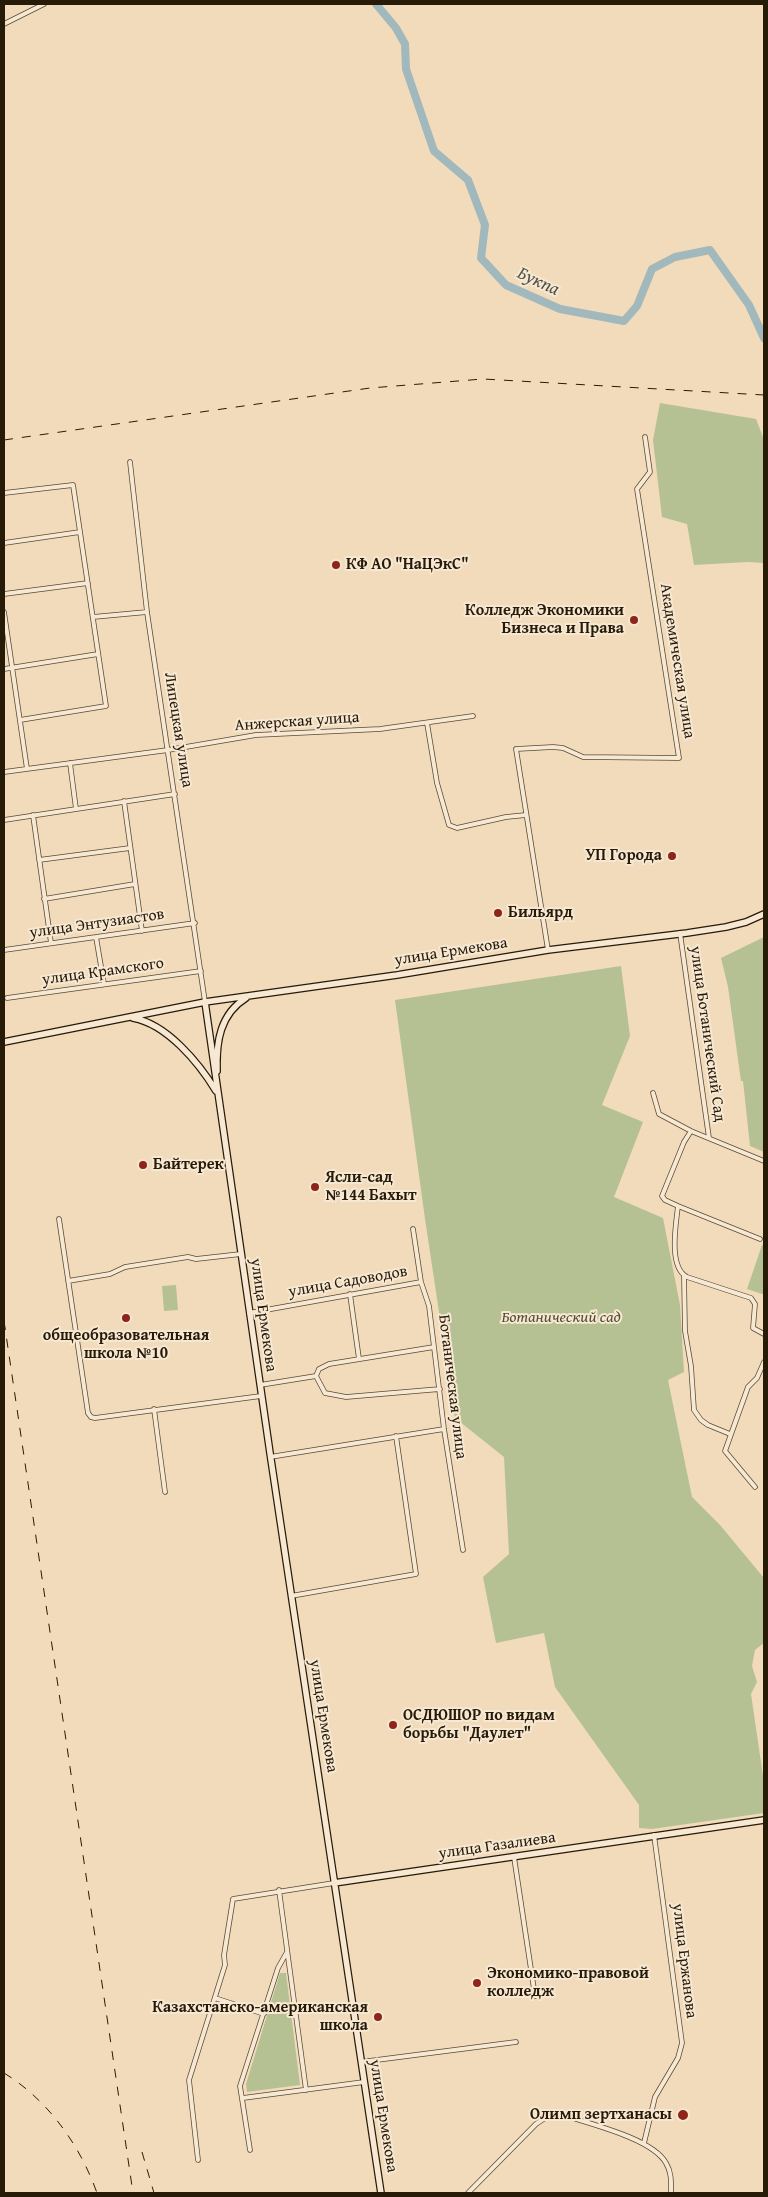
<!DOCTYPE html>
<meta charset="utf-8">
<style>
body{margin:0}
#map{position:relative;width:768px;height:2197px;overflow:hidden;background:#f1dbbb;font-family:"Gentium Book Plus",serif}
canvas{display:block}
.frame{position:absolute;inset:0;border:5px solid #271a07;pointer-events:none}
</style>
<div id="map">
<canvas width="768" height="2197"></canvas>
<div class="frame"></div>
</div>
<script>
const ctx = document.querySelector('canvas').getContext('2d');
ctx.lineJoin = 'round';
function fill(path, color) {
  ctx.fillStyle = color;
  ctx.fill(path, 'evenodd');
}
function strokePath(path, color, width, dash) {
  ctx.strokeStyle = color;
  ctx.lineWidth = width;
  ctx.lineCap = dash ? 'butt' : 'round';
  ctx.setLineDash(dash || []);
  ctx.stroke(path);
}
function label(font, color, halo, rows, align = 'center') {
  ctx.font = font + ' "Gentium Book Plus",serif';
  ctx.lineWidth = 4;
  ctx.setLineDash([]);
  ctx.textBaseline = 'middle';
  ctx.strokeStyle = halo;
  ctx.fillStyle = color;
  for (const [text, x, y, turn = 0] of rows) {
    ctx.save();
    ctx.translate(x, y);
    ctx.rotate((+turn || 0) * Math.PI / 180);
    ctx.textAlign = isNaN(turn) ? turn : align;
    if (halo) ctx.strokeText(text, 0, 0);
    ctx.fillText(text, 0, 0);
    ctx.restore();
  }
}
fill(new Path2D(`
 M660,403l96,16 7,18 1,126 -16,-1 -54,3 -7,-41 -25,-7 -9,-77z
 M764,937v215l-14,-6 -7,-65h-2l-13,-94 -7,-29z
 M621,966l9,70 -28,69 41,17 -29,75 49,21 17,87 4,67 -16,8 24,117 28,28 44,53v65l-9,7 -3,16 5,16 -6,12 13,89v30l-112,16 -13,-1v-23l-84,-118 -11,-54 -48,10 -13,-66 26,-23 -5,-97 -49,-39 -30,-199 -30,-219z
 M762,1245l2,1v48h-2l-15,-5z
 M176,1285l2,25 -14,1 -2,-25z
 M280,1973h6l14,112 -53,7 -1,-8z`), '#b6c193');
strokePath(new Path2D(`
 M376,4l20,24 9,16 1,25 28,82 34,29 17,45 -4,33 25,27 54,24 64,12 13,-15 15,-37 23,-12 35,-7 39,55 15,33`), '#a1b8bc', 8);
const street = new Path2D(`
 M4,24l40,-20
 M130,462l17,150 58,390
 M4,493l69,-8 33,221 -86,14
 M4,543l76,-11
 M4,594l84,-11
 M4,612l23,157
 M93,617l54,-5
 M4,669l94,-15
 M427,723l10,60 12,42 8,3 49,-11 20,-2
 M70,763l6,46
 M4,772l164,-22 88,-15 124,-6 93,-13
 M124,801l18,130
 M33,815l18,128
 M4,820l171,-26
 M39,860l91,-12
 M44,899l91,-15
 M680,933l29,205
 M96,937l8,47
 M4,950l191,-27
 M548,950l-32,-201 37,-2 10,1 20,9 96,1 -42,-269 13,-17 -5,-35
 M7,998l194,-27
 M653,1093l6,21 32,17 73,30
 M691,1131l-7,11 -22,54 3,4 13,6c-2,18 -10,61 9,71l64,21 4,6 -2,24 11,6
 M678,1206l82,33
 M59,1219l29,194 3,4 4,1 166,-22
 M413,1229l8,53 8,24 15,123 19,121
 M684,1275l1,56 6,35 3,44 7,10 7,5 22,9
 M68,1281l42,-7 15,-7 63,-10 8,2 45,-5
 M350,1294l9,65
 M249,1313l172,-31
 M316,1376l3,-7 10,-5 105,-17
 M260,1385l56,-9 9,17 21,4 94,-8
 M154,1409l11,83
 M270,1457l174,-28
 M755,1487l-30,-36 23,-64 9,-9 7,-16
 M291,1596l125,-22 -20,-138
 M514,1857l21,139
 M279,1890l27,200
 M215,1998l49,16
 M361,2062l155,-20
 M243,2098l121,-16
 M644,2143l11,-46 23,-39 4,-15 -28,-208
 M250,2150l-10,-64 38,-118 9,-16
 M198,2160l-9,-80 36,-115 -1,-10 9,-56 101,-16
 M468,2193l68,-69 15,-10h9c27,9 92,24 106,49 6,10 5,20 5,30`);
const secondary = new Path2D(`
 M205,1002l65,451 111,740
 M133,1018c34,6 66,45 83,73
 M4,1042l201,-40 192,-27 151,-25 139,-17 39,-6 20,-5 18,-8
 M217,1071c-1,-29 3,-57 29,-73
 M334,1883l430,-63`);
strokePath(street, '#5a4a34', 5.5);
strokePath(secondary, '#271a07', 8);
strokePath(street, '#f6e8d3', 4);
strokePath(secondary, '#f6e8d3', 5.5);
strokePath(new Path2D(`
 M4,440l366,-52 113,-9 281,16
 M4,1321l129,872
 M4,2073c44,27 76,72 93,120
 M142,2152l12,41`), '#271a07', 1, [9, 9]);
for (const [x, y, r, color] of [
 [336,565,5,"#8f2418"],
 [634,620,5,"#8f2418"],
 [672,856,5,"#8f2418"],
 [498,913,5,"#8f2418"],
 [143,1165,5,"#8f2418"],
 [315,1187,5,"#8f2418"],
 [126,1318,5,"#8f2418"],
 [393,1725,5,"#8f2418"],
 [477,1983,5,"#8f2418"],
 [378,2017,5,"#8f2418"],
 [683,2115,6,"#8f2418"]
]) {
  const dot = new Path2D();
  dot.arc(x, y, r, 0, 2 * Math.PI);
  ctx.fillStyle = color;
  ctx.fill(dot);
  strokePath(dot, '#f6e8d3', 2);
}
label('bold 16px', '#271a07', '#f6e8d3', [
 ["КФ АО \"НаЦЭкС\"",346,565],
 ["Колледж Экономики",624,611,"right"],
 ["Бизнеса и Права",624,629,"right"],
 ["УП Города",662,856,"right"],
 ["Бильярд",508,913],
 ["Байтерек",153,1165],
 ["Ясли-сад",325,1178],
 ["№144 Бахыт",325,1196],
 ["общеобразовательная",126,1336,"center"],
 ["школа №10",126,1354,"center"],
 ["ОСДЮШОР по видам",403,1716],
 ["борьбы \"Даулет\"",403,1734],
 ["Экономико-правовой",487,1974],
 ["колледж",487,1992],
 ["Казахстанско-американская",368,2008,"right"],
 ["школа",368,2026,"right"],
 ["Олимп зертханасы",672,2115,"right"]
], 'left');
label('16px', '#271a07', '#f6e8d3', [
 ["Академическая улица",677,661,81],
 ["Анжерская улица",297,722,-4],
 ["Липецкая улица",178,730,81],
 ["улица Энтузиастов",97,924,-8],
 ["улица Ермекова",451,952,-9],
 ["улица Крамского",103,972,-8],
 ["улица Ботанический Сад",707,1034,82],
 ["улица Садоводов",348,1282,-10],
 ["улица Ермекова",263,1315,82],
 ["Ботаническая улица",452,1387,83],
 ["улица Ермекова",323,1716,81],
 ["улица Газалиева",497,1846,-8],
 ["улица Ержанова",684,1961,83],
 ["улица Ермекова",383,2116,81]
]);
label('italic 16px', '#524c31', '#f6e8d3', [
 ["Ботанический сад",561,1318]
]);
label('italic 18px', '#525146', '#f6e8d3', [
 ["Букпа",538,282,25]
]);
</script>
